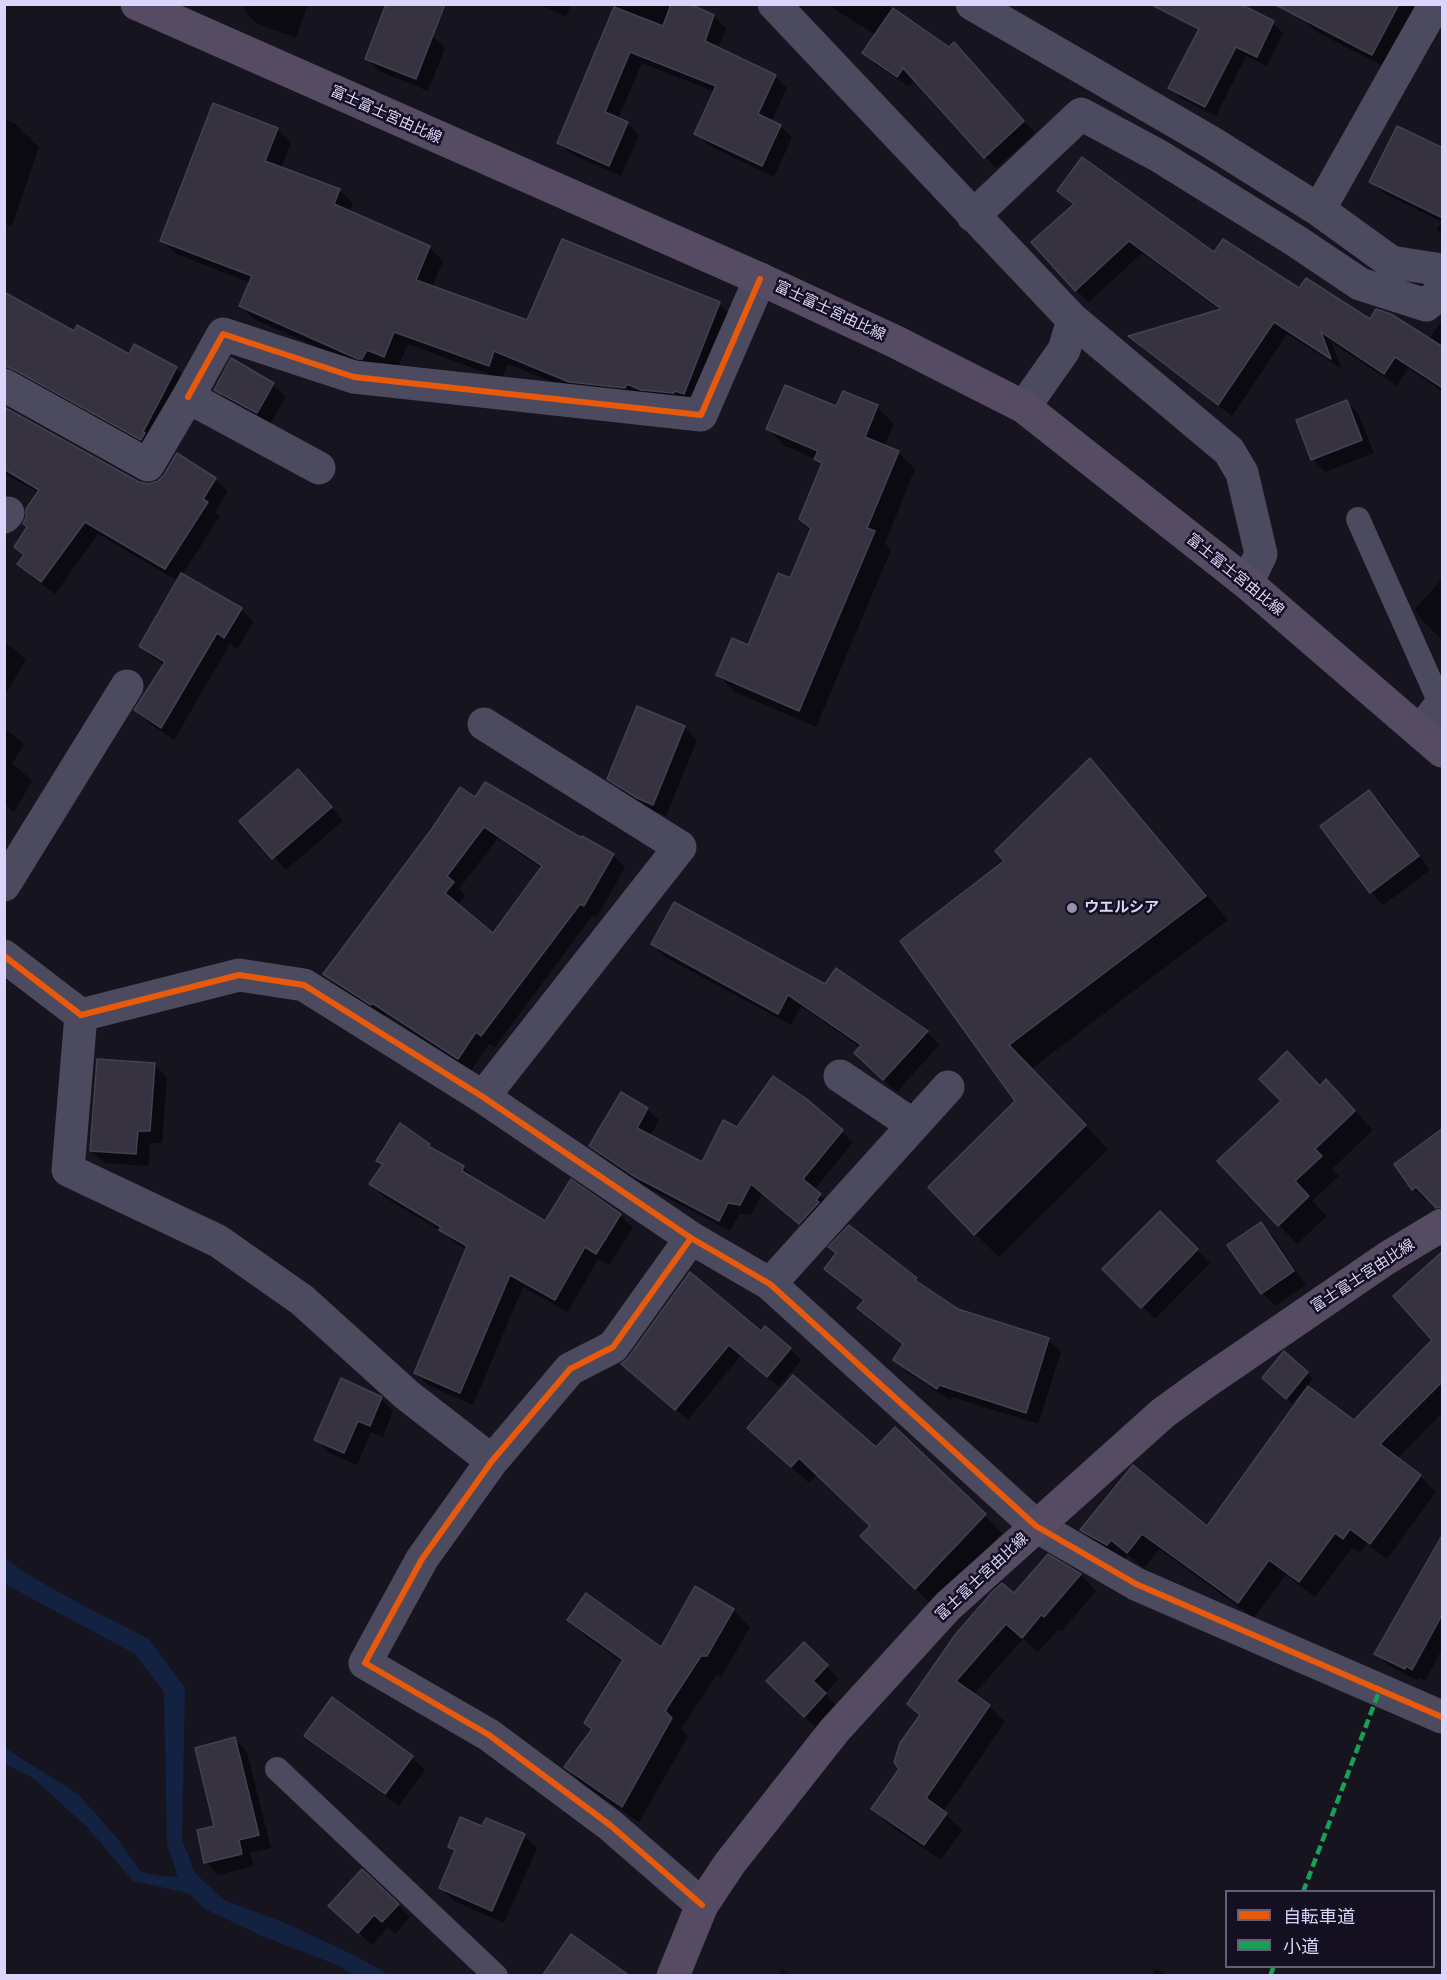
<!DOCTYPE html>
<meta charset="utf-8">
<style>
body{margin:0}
#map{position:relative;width:1447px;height:1980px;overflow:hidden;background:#16141e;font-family:"PT Sans Narrow","Noto Sans JP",sans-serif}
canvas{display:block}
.frame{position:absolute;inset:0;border:6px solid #dcd5fb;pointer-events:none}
.legend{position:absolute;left:1225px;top:1890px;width:210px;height:78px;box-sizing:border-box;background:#141022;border:2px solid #645f79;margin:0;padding:8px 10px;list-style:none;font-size:18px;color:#dcd5fb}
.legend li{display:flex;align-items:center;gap:12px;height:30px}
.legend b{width:30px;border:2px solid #645f79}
</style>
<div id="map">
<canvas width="1447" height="1980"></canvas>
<div class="frame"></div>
<ul class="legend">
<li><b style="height:8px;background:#e8590c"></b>自転車道</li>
<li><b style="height:8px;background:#1a9f57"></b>小道</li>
</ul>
</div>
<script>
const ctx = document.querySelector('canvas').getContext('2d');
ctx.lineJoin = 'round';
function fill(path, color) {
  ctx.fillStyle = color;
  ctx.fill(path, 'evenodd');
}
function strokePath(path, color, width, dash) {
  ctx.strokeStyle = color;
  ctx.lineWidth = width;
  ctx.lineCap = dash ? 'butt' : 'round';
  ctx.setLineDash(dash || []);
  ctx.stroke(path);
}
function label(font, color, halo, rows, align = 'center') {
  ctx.font = font + ' "PT Sans Narrow","Noto Sans JP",sans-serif';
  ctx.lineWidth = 5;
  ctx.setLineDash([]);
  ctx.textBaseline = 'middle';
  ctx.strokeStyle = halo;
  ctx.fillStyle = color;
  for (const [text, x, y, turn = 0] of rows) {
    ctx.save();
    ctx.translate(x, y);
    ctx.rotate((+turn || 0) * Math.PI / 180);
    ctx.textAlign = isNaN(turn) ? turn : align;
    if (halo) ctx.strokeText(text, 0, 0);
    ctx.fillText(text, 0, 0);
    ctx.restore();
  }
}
fill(new Path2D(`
 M5,1558l22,16 55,31 67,34 36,49 -3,151 13,34 29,27 61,23 71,33 33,19h-35l-17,-10 -75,-29 -57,-27 -17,-16 -55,-12 -46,-54 -54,-49 -28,-14v-16l73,46 39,44 24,34 21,4 16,1 -11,-33 -3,-152 -29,-38 -130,-70z`), '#132241');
fill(new Path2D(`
 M246,4h62l-12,34 -40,-15 -12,-13z
 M538,4h33l-5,13z
 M616,4h70l28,13 12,11 -8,21 57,27 12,12 -16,34 10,4 11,12 -18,39 -66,-32 -12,-12 19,-41 -73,-29 -24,56 9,4 12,12 -18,41 -50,-22 -12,-11 39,-91z
 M826,4h59l64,45 16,7 70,77 -39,35 -81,-89 -6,8 -34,-23 -11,-12 12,-17z
 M1309,4h112l-36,63 -70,-36 -13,-13z
 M1273,23l10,10 -16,33 -21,-10 -30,60 -36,-18 -10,-11 30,-56 -7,-7z
 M432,36l13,12 -17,43 -49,-20 -13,-13z
 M4,119l10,4 25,24 -27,79 -8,-3z
 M277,129l14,14 -10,25 58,22 14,13 -4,10 80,34 14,14 -11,26 96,35 191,-18 14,13 -35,90 -114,-12 -76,-31 -6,15 -94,-35 -11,25 -17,-7 -4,10h-3l-119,-53 -13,-13 10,-23 -75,-29 -14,-13z
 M1442,149v86l-5,-6 5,-7 -59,-29 -12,-12z
 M1059,191l156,63 155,67 59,19 11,-17 2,1v67l-34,-23 -11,18 -66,-44 11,27 -55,-35 -55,82 -89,-67 -12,-12 90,-26 -79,-58 -53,49 -13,-12 -2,-84z
 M4,295l71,38 54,23 47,12 13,13 -35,70 -150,-67z
 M232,360l41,25 13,12 -16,27 -42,-22 -13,-13z
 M1347,402l12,13 15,38 -49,19 -12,-13z
 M877,407l17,17 -10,23 14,5 17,17 -30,74 6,7 -75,177 -81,-35 -17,-17 31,-28 42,-67 21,-51 -11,-11 21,-53 -6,-6 -31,-13 -17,-17 69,-21z
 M4,408l135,75 10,2 66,-6 13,12 -13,21 5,4 -38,59 59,34 12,13 -16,27 -7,-5 -56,96 -25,-17 -13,-13 28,-45 -11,-7 -13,-12 38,-65 -80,-47 -43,60 -24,-17 -12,-13 5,-8 -9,-9 14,-19 10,-35 -35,-20z
 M1442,579v61l-22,-22 -5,-9z
 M4,642l9,6 13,12 -22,37z
 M684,727l13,13 -31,76 -15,-6 -30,-19 -13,-13z
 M4,728l20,16 -12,20 7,5 13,12 -18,31 -8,-7 -2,2z
 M1090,761l23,23 115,136 -197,149 77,80 -109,108 -24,-23 42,-133 -115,-160 105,-80z
 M311,784l32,37 -57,49 -45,-48z
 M1369,792l13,12 48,66 -47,35 -12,-13z
 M476,799l107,41 30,15 12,12 -28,50 -4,-2 -98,132 -6,-3 -18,27 -86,-57 -1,2 -46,-29 -13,-13zM498,838l44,31 -49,66 -36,-29 8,-10 -6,-7z
 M652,944l275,88 12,13 -42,47 -29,-26 -7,-18 -60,-42 -10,19 -126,-68z
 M154,1065l13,12 -5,66h-12l-1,23 -45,-3 -13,-13z
 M1320,1087l25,13 28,30 -41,39 7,7 -27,25 15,15 -30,28 -18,-19z
 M621,1094l26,15 12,11 -9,16 53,28 34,-35 70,-27 46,40 -39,48 17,16 -20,28 -49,-40 -11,21 -12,-1 -9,17 -85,-45 -43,-29 -11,-11z
 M429,1145l7,7 27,15 13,13 70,43 74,-8 13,13 -24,37 -11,-6 -30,53 -45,-25 -50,118 -45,-20 -12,-12 51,-123 -13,-8 -10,-9 -60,-36 -13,-13 12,-18 -5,-6z
 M1396,1164l46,42 -3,2 -9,-9 -4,2 -12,-12z
 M1160,1213l50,50 -55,56 -51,-50z
 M1261,1224l12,12 33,49 -31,21 -12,-13 -34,-48z
 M849,1227l67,52 14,13 27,19 91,29 13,12 -23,72 -86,-27 -2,3 -43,-28 -12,-13 9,-13 -32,-25 -13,-13 5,-6 -38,-33 12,-15z
 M1442,1253v160l-45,46 23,17 16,16 -49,67 -20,-15 -7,9 -8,-5 -37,49 -29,-22 -32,43 -95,-69 -15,19 -16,-13 -4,5 -26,-14 -16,-16 125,-2 147,-106 80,-82z
 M761,1333l29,16 11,11 -22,27 -38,-32 -53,65 -65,-56z
 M1307,1373l6,6 -21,25 -22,-20z
 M381,1399l12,12 -10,26 -12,-5 -14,33 -29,-13 -12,-13z
 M749,1428l127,21 19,-20 107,104 -69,73 -54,-53 -7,-26 -55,-53 -8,9z
 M1442,1537v112l-17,32 -6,-3 -2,2 -28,-14 -13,-13z
 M1048,1556l33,19 15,16 -35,41 -3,-2 -20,22 -15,-13 -50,56 16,11 16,16 -62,90 19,18 -21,30 -52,-35 -16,-16 28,-40 20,-53 -12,-12 106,-109z
 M733,1610l17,17 -29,50 -4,-2 -36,54 7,7 -49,86 -57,-38 -16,-17 27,-37 30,-67 -38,-27 -17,-17 93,31z
 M804,1644l35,35 -14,15 13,13 -21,22 -36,-35z
 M332,1699l80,59 13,12 -26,36 -80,-58 -13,-13z
 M235,1739l12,13 24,96 -21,5 4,13 -36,9 -12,-13 10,-35z
 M483,1828l41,8 13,12 -33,75 -50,-22 -13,-13 14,-35 -6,-6z
 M398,1905l12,12 -15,17 -7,-7 -16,18 -29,-27z
 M782,1969l11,7h-15z
 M1155,1969l14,7h-17z`), '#0007');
const building = new Path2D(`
 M386,4h59l-29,75 -51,-20z
 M671,4h19l24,11 -9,26 71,34 -18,39 23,11 -19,41 -68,-32 22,-48 -86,-34 -25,60 23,10 -19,44 -52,-23 57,-136 49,19z
 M1150,4h90l34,17 -17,36 -21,-10 -31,60 -37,-19 31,-59z
 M1274,4h125l-27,51z
 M893,8l56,39 5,-5 70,79 -40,37 -81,-90 -6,9 -35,-24z
 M213,103l65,25 -13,33 75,28 -6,15 96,42 -14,34 111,40 35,-81 158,63 -36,92 -9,-3 -1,2 -33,-3 -14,-6 -2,4 -56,-6 -75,-31 -5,15 -95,-34 -10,25 -17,-7 -5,9h-4l-119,-53 13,-30 -92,-35z
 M1397,126l46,22v70l-74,-36z
 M1082,157l132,95 9,-13 76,49 7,-10 64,41 6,-10 15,5 52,33v41l-48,-31 -11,17 -63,-42 10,27 -57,-37 -56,83 -90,-69 93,-27 -92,-68 -54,50 -44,-49 43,-38 -17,-13z
 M4,292l70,39 3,-6 52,29 5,-10 43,23 -34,65 2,1 -4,7 -128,-71 -9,-3z
 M231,358l43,25 -17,30 -43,-23z
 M785,385l51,21 7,-15 35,14 -13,32 34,14 -32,77 8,3 -76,180 -83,-36 16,-37 16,7 30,-72 12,5 21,-50 -12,-9 23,-56 -8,-4 4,-8 -52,-22z
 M1347,400l15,40 -51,20 -15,-40z
 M4,407l135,75 10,2 9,-3 6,-6 13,-22 39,25 -13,21 5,3 -43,67 -80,-47 -44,60 -24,-18 7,-9 -10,-8 13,-20 -4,-3 3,-7v-8l13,-19 -35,-21z
 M181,573l61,35 -18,30 -7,-5 -56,95 -27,-18 31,-48 -26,-16z
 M637,706l48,20 -32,79 -16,-7 -30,-19z
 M1090,758l116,138 -197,149 77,80 -112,110 -46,-48 87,-86 -115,-160 104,-80 -9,-10z
 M298,769l34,38 -60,52 -33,-38z
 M485,782l97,56v-2l32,18 -30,52 -4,-2 -99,132 -5,-4 -18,27 -86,-56 -1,2 -48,-31 108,-144 29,-43 15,10zM484,827l58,39 -49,67 -48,-40 9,-11 -7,-6z
 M1369,790l50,66 -49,37 -50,-67z
 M674,902l151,82 11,-16 92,63 -45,49 -29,-27 7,-8 -73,-50 -10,19 -127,-70z
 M1287,1051l33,35 6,-7 29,32 -40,38 7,7 -27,25 14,15 -31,30 -61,-65 64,-60 -22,-22z
 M97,1059l58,4 -5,68h-12l-2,23 -46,-3z
 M773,1076l35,24 35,30 -40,49 18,15 -5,6 3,2 -20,22 -48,-40 -11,21 -12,-2 -9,18 -87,-46 -43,-29 32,-54 27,16 -11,20 65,34 21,-42 14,7z
 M400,1123l30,21 -2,2 36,20 -2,5 83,50 26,-42 50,35 -25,40 -11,-7 -30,53 -45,-25 -50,118 -46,-20 53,-127 -28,-16 2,-3 -72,-43 14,-20 -7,-3z
 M1443,1128v78l-7,2 -20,-21 -4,3 -18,-26z
 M1160,1211l38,38 -57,59 -39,-39z
 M1261,1222l33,49 -33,23 -34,-49z
 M849,1225l68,53 -2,2 43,29 91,29 -23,75 -87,-28 -2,4 -44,-29 10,-16 -46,-36 7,-8 -40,-31 12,-16 -8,-6z
 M1443,1251v130l-63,63 41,31 -51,69 -20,-15 -7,10 -8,-6 -36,49 -30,-22 -31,43 -96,-69 -15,19 -16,-13 -4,5 -27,-15 53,-65 74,61 101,-140 46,34 78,-80 -39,-44z
 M690,1272l71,59 4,-5 26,22 -24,29 -38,-32 -54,65 -54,-46 7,-6z
 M1284,1351l24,21 -22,27 -24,-21z
 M793,1375l83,72 19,-20 91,87 -71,75 -55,-53 10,-10 -71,-68 -8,9 -44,-39z
 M341,1378l41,19 -12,29 -12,-5 -14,32 -30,-13z
 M1443,1534v79l-31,57 -6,-4 -1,3 -31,-15z
 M1048,1554l33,20 -37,43 -3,-2 -19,23 -16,-14 -50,57 34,24 -64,93 21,15 -23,32 -53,-36 28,-40 -5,-7 6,-19 20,-28 -13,-11 48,-69 38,-44 9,-8 12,10z
 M695,1586l39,23 -27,47h-6l-36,55 7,7 -50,89 -58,-40 28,-38 -8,-6 39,-63 -56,-40 19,-27 75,54z
 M804,1642l24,23 -15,16 13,12 -22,24 -38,-36z
 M332,1697l81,59 -28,38 -81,-58z
 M235,1737l24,98 -20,5 3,14 -38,9 -7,-33 17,-4 -19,-78z
 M460,1817l22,9 4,-8 39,16 -33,77 -53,-23 16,-38 -7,-3z
 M362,1869l37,35 -17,18 -8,-7 -16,18 -30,-27z
 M571,1934l59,42h-88z`);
fill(building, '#363240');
strokePath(building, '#444051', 1.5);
strokePath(new Path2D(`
 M1358,519l83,186
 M277,1769l219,207`), '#4c4a5e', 24);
strokePath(new Path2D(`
 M774,4l299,316 -9,30 -40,57
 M972,4l237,137 110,69 72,52 51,8
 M1319,210l116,-206
 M973,216l108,-102 78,42 137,85 64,43 66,21 16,-14
 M1073,320l156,131 13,22 19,81 -14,29
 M4,385l144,80 40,-68 131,71
 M188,397l35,-63 131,43 347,38 59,-136
 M4,517l4,-4
 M1420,732l22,-29
 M4,885l123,-199
 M4,956l77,59 158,-40 65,10 179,112 208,141 79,46 266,242 100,58 306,133
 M81,1015l-13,155 150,71 84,59 105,95 85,66
 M840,1076l73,49
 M483,1097l197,-250 -196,-123
 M691,1238l-78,109 -43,22 -78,92 -70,98 -57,104 124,72 121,90 92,80
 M770,1284l178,-197`), '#4c4a5e', 33);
strokePath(new Path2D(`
 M137,4l623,275 134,62 130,66 223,176 195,168
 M673,1976l29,-71 28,-42 104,-132 114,-125 215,-193 40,-29 184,-126 55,-33`), '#554b62', 33);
strokePath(new Path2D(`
 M1303,1892l77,-203
 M1270,1976l4,-10`), '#1a9f57', 4.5, [9, 4.5]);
strokePath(new Path2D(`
 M188,397l35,-63 131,43 347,38 59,-136
 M4,956l77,59 158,-40 65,10 179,112 208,141 79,46 266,242 100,58 306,133
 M691,1238l-78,109 -43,22 -78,92 -70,98 -57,104 124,72 121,90 92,80`), '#e8590c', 6);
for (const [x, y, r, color] of [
 [1072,908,6,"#9791ae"]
]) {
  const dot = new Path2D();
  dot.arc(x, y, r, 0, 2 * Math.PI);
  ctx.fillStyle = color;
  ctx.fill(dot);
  strokePath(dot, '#141022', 2);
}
label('15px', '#dcd5fb', '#141022', [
 ["富士富士宮由比線",386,115,24],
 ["富士富士宮由比線",830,311,25],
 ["富士富士宮由比線",1235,575,39],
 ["富士富士宮由比線",1363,1276,-33],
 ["富士富士宮由比線",982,1577,-43]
]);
label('bold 15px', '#dcd5fb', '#141022', [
 ["ウエルシア",1084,908]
], 'left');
</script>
